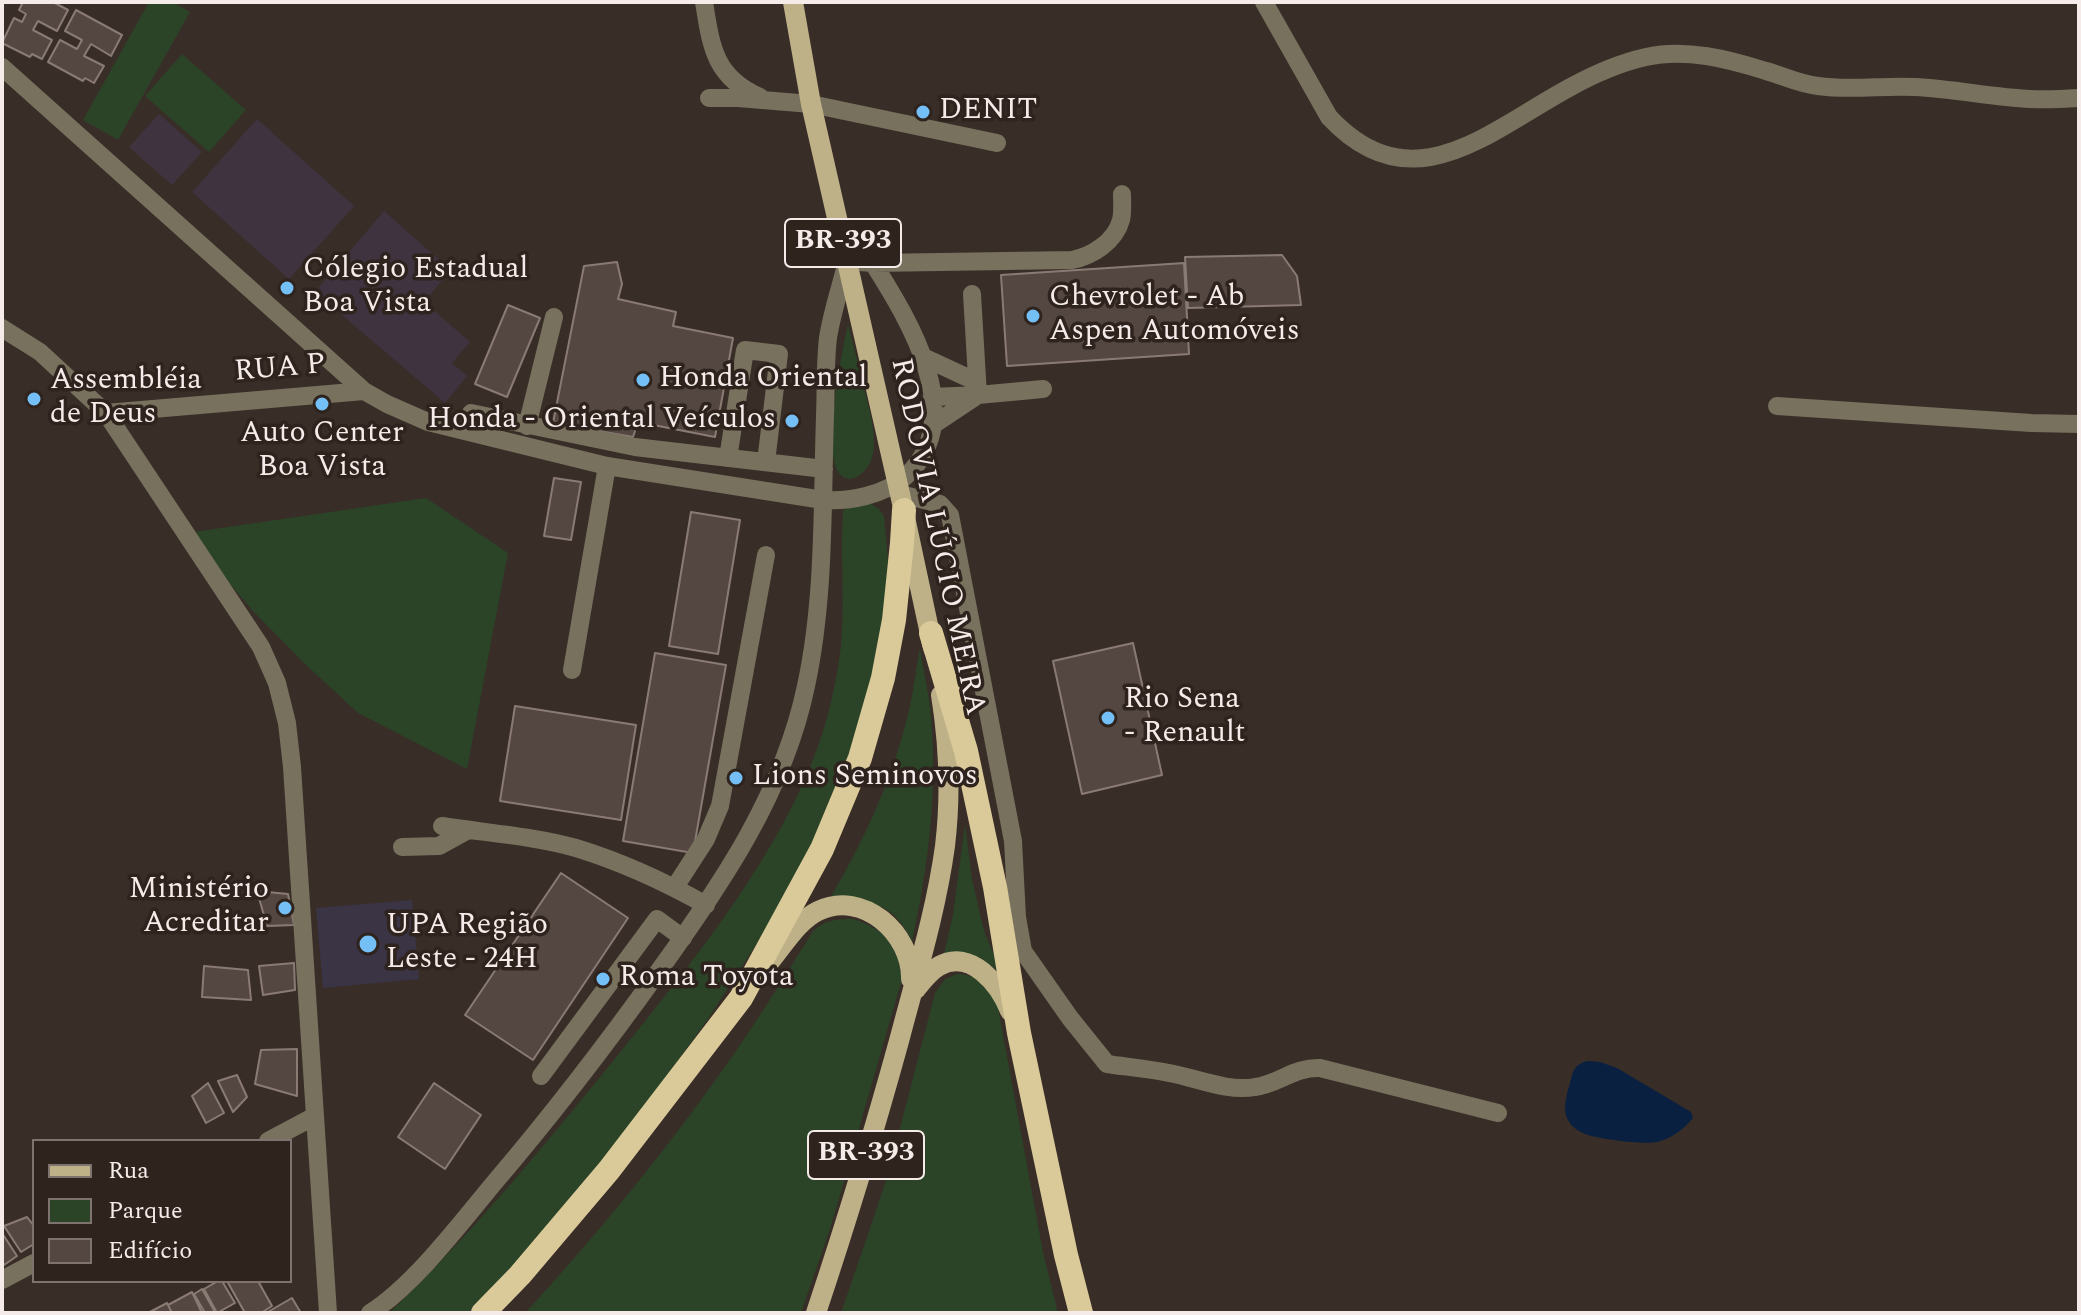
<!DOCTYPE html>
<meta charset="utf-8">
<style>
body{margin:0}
#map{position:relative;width:2081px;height:1315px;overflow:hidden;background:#392d28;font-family:Spectral,serif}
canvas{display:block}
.frame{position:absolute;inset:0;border:4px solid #f5ece9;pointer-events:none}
.legend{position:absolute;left:32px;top:1139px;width:260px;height:144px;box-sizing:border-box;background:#2f231e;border:2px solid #7e736f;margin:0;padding:10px 14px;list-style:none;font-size:24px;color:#f5ece9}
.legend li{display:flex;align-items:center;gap:16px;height:40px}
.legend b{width:40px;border:2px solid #7e736f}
</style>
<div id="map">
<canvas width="2081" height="1315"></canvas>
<div class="frame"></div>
<ul class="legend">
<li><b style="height:10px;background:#beb188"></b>Rua</li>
<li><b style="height:22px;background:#2b4327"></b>Parque</li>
<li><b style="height:22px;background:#544741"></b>Edifício</li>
</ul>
</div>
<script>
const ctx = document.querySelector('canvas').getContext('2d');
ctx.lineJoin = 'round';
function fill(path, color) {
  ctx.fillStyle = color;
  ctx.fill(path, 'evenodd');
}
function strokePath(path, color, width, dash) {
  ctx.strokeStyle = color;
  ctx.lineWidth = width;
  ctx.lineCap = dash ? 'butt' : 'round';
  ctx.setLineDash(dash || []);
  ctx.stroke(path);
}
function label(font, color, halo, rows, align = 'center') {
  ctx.font = font + ' Spectral,serif';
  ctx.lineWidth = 7;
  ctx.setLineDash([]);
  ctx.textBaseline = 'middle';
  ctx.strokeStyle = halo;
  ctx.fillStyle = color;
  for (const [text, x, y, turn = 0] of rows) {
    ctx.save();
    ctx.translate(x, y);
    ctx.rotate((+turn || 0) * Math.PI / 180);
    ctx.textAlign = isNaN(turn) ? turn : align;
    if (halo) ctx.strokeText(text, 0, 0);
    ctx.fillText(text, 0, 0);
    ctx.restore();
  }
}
fill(new Path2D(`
 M159,114l43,38 -30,33 -43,-38z
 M257,119l97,87 -65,73 -97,-87z
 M384,211l67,59 -27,32 46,40 -18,21 15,13 -22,27 -130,-111z`), '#403340');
fill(new Path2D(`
 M412,900l7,79 -96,9 -7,-80z`), '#3a3445');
fill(new Path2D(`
 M149,2h24l17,10 -72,128 -35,-20z
 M182,54l64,56 -37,42 -64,-56z
 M848,324c5,20 10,40 15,60 6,27 27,83 -12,95 -5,-1 -8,-1 -11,-5 -19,-20 2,-123 8,-150z
 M426,498l82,55 -41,216 -109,-56 -53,-49 -53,-54 -65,-77z
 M868,502l11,7 5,7 4,45 -2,36 -3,36 -37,145 -72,139 -66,102 -88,122 -119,142 -33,30h-79c85,-81 159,-172 233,-263 76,-95 166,-205 202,-322 8,-27 14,-56 17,-83 4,-45 -1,-89 2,-134l2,-3z
 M920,648c3,22 9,45 11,67 7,77 -3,153 -19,227 -18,-41 -42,-41 -83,-42 33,-56 61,-115 77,-178 7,-24 9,-49 14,-74z
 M965,824l7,55 12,52 23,55c-15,-31 -34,-26 -64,-28l10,-43z
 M853,919c17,5 37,16 45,34 3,7 3,18 4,26l-71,247 -30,87h-276c69,-75 135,-155 194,-238 34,-47 64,-96 94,-144 13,-11 23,-12 40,-12z
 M957,974c23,0 27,12 40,28l46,250 15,61h-217l46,-135 48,-185 10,-14z`), '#2b4327');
fill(new Path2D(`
 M1588,1061l12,1 17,6 74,44 2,6c-9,11 -22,21 -36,24 -12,3 -57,-3 -69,-7 -7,-2 -17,-8 -20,-15 -6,-10 -1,-27 2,-37 3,-13 5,-19 18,-22z`), '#092040');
const building = new Path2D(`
 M23,2h30l15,8 -11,21 -19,-10 -5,9 19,10 -10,19 -10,-5 -2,3 -28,-14 12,-25 8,4 4,-8 -7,-4z
 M76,10l46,25 -11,21 -20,-12 -7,12 20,10 -10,17 -9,-5 -2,3 -35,-19 12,-22 17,9 5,-9 -17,-9z
 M1282,255l15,21 4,29 -113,3 -3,-51z
 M617,262l5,22 -4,15 58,13 -3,14 60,12 -18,99 -77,-15 -5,15 -80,-14 31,-157z
 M1184,263l5,91 -182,12 -6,-91z
 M508,305l32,13 -33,79 -32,-13z
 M554,478l27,4 -10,58 -27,-4z
 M691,512l49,8 -22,134 -49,-8z
 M1133,643l29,132 -80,19 -29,-133z
 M655,653l71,12 -33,188 -70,-12z
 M515,706l121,19 -15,95 -121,-19z
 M561,873l67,45 -95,142 -68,-45z
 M257,891l31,3 6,31 -27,1z
 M294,963l1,27 -32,5 -4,-29z
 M204,966l44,4 3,30 -49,-3z
 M297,1049v47l-42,-12 6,-34z
 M237,1075l10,22 -14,15 -15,-31z
 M208,1083l16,30 -18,10 -14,-27z
 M434,1083l47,32 -36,54 -47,-32z
 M27,1217l7,9v18l-13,8 -17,-26z
 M2,1233l15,23 -13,9 -2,-3z
 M218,1281h4l13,22 -18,10 -13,-24z
 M227,1281h31l14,25 -11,7h-16z
 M202,1289l13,23 -10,1 -11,-19z
 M192,1292l10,21h-30l-4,-8z
 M292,1298l9,15h-35z
 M167,1303l5,10h-24z`);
fill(building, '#544741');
strokePath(building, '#897b74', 2);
strokePath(new Path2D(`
 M704,2c7,44 10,75 56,95
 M1264,2l65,115c82,88 158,16 238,-28 25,-14 52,-26 79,-32 40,-9 82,2 120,14 18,5 33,13 52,15 33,5 65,-1 97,1 39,2 77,10 115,12 16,1 33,0 49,-1
 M2,67l362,324 23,13 41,18 179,44 216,34c26,2 61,-5 82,-23 65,-58 4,-157 -32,-214l-26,-2c-6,25 -15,51 -19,77 -3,25 -2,52 -3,78 -3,90 0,182 -19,270 -22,106 -83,196 -145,282 -53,74 -108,146 -167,215 -34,41 -80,102 -124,130
 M709,98h29l73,6 186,39
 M873,263l199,-3c20,-4 43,-18 49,-40 2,-8 1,-18 1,-26
 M2,328l38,24 66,61 155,234 16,36 10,40 5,44 36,546
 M923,357l54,25
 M932,397l46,-2 65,-6
 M1777,406l254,17 48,1
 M106,413l258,-22
 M471,413l164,34 189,22
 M933,425l45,-30 -6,-101
 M527,426l27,-109
 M728,458l17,-108 34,4 -13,108
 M900,494l40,10 10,11 63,326 4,76 6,34 47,67 37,46c21,3 42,5 62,9 28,5 58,19 86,14 24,-3 39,-20 65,-19l178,45
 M572,670l35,-204
 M442,826c44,7 92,10 134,22 46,14 89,34 130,57
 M402,847l37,-1 29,-16
 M675,887l31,-48 14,-33 46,-251
 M541,1076l116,-157 26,19
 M268,1141l47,-25
 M2,1280l32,-17`), '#77715d', 18);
strokePath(new Path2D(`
 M793,2l18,102 89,390 33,154
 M767,965c15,-17 30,-44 51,-54 45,-22 94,23 93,68
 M916,989c7,-9 13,-17 23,-23 32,-18 61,19 71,45
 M816,1313c30,-90 58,-181 83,-272 17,-65 37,-129 46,-195 6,-50 4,-101 -4,-151`), '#beb188', 20);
strokePath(new Path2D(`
 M931,633l35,118 29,136 24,146 47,222 15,58
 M483,1313l37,-38 89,-105 132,-172 81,-149 38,-91 23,-80 11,-58 8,-77 2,-33`), '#dbca99', 24);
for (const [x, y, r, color] of [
 [923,112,8,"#74c0f6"],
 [287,288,8,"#74c0f6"],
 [1033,316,8,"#74c0f6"],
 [643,380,8,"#74c0f6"],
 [34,399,8,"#74c0f6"],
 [322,404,8,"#74c0f6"],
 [792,421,8,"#74c0f6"],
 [1108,718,8,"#74c0f6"],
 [736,778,8,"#74c0f6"],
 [285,908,8,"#74c0f6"],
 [368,944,10,"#74c0f6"],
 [603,979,8,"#74c0f6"]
]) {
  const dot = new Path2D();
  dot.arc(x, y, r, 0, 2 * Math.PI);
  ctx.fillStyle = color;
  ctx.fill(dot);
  strokePath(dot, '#2f231e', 3);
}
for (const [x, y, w] of [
 [843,243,116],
 [866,1155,116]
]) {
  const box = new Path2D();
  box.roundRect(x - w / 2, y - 24, w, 48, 6);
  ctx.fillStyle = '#2f231e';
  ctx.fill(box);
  strokePath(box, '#f5ece9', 2);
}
label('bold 28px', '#f5ece9', null, [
 ["BR-393",843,243],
 ["BR-393",866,1155]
]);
label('30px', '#f5ece9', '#2f231e', [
 ["DENIT",939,112],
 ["Cólegio Estadual",303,271],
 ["Boa Vista",303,305],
 ["Chevrolet - Ab",1049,299],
 ["Aspen Automóveis",1049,333],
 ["Honda Oriental",659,380],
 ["Assembléia",50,382],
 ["de Deus",50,416],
 ["Honda - Oriental Veículos",776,421,"right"],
 ["Auto Center",322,435,"center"],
 ["Boa Vista",322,469,"center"],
 ["Rio Sena",1124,701],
 ["- Renault",1124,735],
 ["Lions Seminovos",752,778],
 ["Ministério",269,891,"right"],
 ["Acreditar",269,925,"right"],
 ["UPA Região",386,927],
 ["Leste - 24H",386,961],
 ["Roma Toyota",619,979]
], 'left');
label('30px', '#f5ece9', '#2f231e', [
 ["RUA P",280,370,-5],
 ["RODOVIA LÚCIO MEIRA",936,537,78]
]);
</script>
